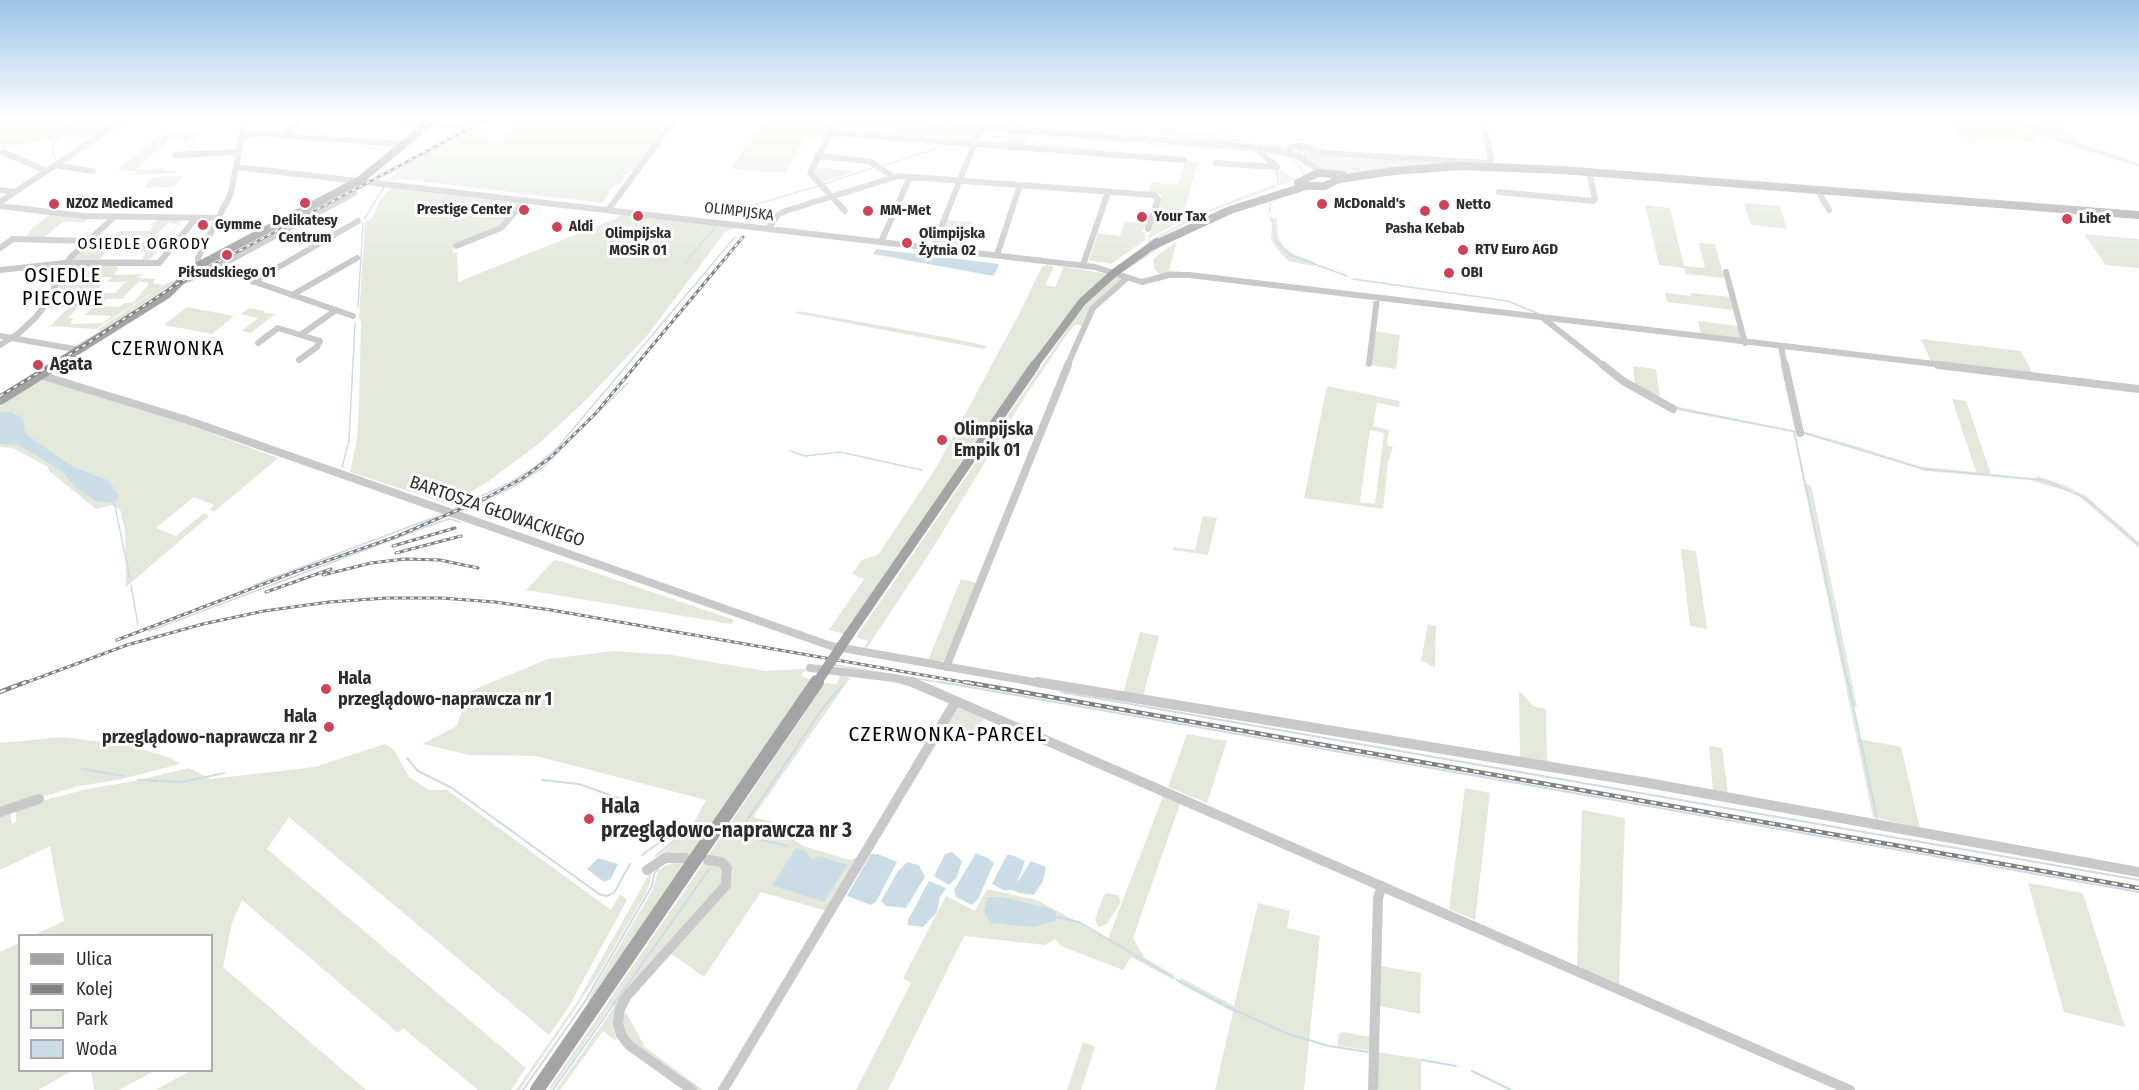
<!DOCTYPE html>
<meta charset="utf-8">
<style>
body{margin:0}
#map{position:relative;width:2139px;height:1090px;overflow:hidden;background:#fff;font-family:"Fira Sans Condensed",sans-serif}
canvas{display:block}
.legend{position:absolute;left:18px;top:934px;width:195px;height:138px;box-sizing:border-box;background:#fff;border:2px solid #ababab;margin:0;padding:8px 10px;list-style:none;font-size:18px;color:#2c2c2c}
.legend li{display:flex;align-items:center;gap:12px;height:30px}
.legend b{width:30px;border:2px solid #ababab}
</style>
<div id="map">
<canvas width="2139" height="1090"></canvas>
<ul class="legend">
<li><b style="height:8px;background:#a4a4a4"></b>Ulica</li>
<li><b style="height:8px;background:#818181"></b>Kolej</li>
<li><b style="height:16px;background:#e3e8db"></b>Park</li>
<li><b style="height:16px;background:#cadde6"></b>Woda</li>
</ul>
</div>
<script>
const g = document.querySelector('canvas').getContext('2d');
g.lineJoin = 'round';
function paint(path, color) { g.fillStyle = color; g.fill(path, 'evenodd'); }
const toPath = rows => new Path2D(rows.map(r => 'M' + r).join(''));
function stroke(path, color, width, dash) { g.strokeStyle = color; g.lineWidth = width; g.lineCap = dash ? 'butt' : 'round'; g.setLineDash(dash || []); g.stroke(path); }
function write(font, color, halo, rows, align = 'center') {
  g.font = font + ' "Fira Sans Condensed",sans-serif'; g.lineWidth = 6; g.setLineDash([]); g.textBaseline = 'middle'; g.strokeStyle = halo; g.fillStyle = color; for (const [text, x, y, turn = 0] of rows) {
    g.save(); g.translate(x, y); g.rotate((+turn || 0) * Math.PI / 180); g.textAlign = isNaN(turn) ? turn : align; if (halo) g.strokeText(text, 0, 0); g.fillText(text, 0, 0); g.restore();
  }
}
paint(toPath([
 [0,118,121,118,89,139,63,136,52,142,46,140,11,146,1,152],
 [492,118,672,118,669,119,664,126,666,128,635,169,622,176,625,178,619,185,615,185,602,203,393,178,400,172,398,170,410,163,380,177],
 [493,120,513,125,499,139,473,131],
 [764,118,825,118,833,119,824,139,806,138,785,173,731,169],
 [1917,118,1990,118,2027,132,2029,129,1996,118,2067,127,2079,143,2121,156,2125,160,2139,163,2139,167,2033,134,2038,143,1977,138,1979,143,1964,142,1951,122],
 [841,119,974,128,977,130,973,142,961,142,974,137,958,142,847,133,851,126,838,124],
 [983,129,1158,142,1158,143,1028,134,1028,142,1096,149,1096,151,1055,147,1041,144,1030,147,1002,145,1003,139,981,135,987,131,980,134],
 [1161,129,1243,139,1250,141,1240,144,1158,138],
 [199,132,194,139,199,139,187,153,194,139,181,143,184,139,171,139,135,170,164,168,161,171,176,171,174,173,122,175,143,172,117,170,161,134],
 [1298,148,1312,150,1536,165,1433,165,1339,174,1320,171,1299,155,1303,153,1298,154],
 [1185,161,1198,162,1182,220,1148,239,1162,195,1148,194,1151,182,1178,184],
 [813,167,851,171,854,172,821,183,812,173],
 [1279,169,1298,180,1279,185,1281,177,1279,173,1277,173,1275,188,1206,213,1150,243,1147,241,1215,207,1275,184,1276,177,1273,170],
 [183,176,174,187,144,188,153,177],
 [391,188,519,203,519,205,499,226,455,244,453,249,454,253,457,252,458,282,617,218,620,214,736,228,726,231,646,337,581,405,537,445,486,483,458,499,457,507,350,472,357,439,359,409,361,322,359,318,365,222,371,220,380,200],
 [1744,203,1780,206,1787,229,1751,225],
 [1645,205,1670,208,1684,266,1705,268,1699,243,1715,244,1724,278,1686,274,1684,268,1659,265],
 [51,214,78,219,88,218,84,222,63,222,43,238,26,238,32,228],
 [1269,217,1277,218,1278,238,1284,247,1293,254,1315,262,1313,266,1288,261,1280,252,1271,240,1272,224],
 [154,219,172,219,154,237,139,237,135,243,152,244,156,241,164,241,178,224,169,223,172,220,182,220,150,260,141,260,146,252,119,252,134,237,115,236,119,231,149,231,154,225,149,225,157,221],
 [947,220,974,222,966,245,939,242],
 [1125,221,1148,224,1142,231,1145,232,1145,240,1111,264,1089,260,1098,233,1120,236],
 [2084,234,2139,239,2139,268,2106,265],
 [1177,241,1169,270,1182,272,1160,275,1154,268,1153,259],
 [91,242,114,243,100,259,140,259,138,261,70,261],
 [70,264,94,264,92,267,80,267,68,279,73,280,71,285,103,284,94,293,57,293,52,303,51,302],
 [96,264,95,266,123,265,115,267,119,268,114,275,144,274,136,277,142,278,122,299,113,299,115,296,112,299,106,299,101,306,120,307,124,303,133,303,148,285,148,282,139,282,144,278,155,279,153,283,164,285,96,329,50,326,70,306,81,305,67,318,73,318,71,324,104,323,112,316,85,315,104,296,102,295,103,293,115,293,129,278,124,282,107,282,112,277,84,277],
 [1047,265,1054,267,1045,285,1055,287,1063,269,1061,268,1065,267,1107,274,1072,309,1049,338,844,634,829,630,864,579,852,574,862,560,878,555,936,468,1018,316,1042,267],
 [1115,276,1123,278,1095,303,1082,326,1076,324,1068,333,1026,395,934,546,867,648,864,647,868,641,856,637,1066,331,1065,330,1089,301],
 [180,279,177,283,80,347,73,347,100,331,97,330,169,282],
 [1665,293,1691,296,1691,293,1730,297,1733,310,1667,302],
 [187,307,234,316,212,334,164,325],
 [249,308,265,311,264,313,275,314,251,333,242,331,258,318,241,314],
 [799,311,956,339,987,346,984,349,795,313],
 [1698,321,1738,326,1741,337,1738,339,1701,335],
 [1375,331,1400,335,1396,369,1370,365],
 [1921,339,2021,351,2033,374,1932,364],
 [1633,366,1656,369,1660,397,1679,407,1797,432,1795,433,1806,484,1811,485,1857,707,1852,707,1859,739,1901,747,1920,828,1873,817,1793,432,1680,411,1635,386],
 [41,379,186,424,278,458,214,512,209,509,214,505,194,497,156,528,176,536,204,513,209,516,126,587,125,530,120,510,112,505,96,509,49,471,48,467,13,448,0,447,0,406],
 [1327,386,1400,401,1399,407,1377,403,1373,426,1389,430,1387,445,1393,447,1388,462,1383,509,1304,498],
 [1370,430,1384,433,1375,504,1360,502],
 [1952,399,1966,401,1991,474,2037,479,2037,476,2064,485,2086,496,2139,542,2139,548,2073,491,2073,493,2030,480,1925,471,1876,454,1803,434,1803,431,1849,444,1922,467,1976,472],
 [1203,516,1217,518,1208,555,1173,550,1174,547,1195,550],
 [1681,549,1696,551,1707,629,1690,626],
 [554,560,561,561,734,620,731,624,526,590],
 [961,579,977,583,946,661,928,660],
 [1428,624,1436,626,1435,668,1421,660],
 [1140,632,1159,636,1143,697,1123,694],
 [614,651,671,655,765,671,806,669,801,676,812,680,589,1003,587,1001,653,889,658,871,664,866,678,862,658,857,684,833,700,826,698,822,694,822,706,800,536,756,470,755,422,744,457,726,468,692,548,659],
 [840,675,850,678,753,817,803,829,795,841,803,846,850,860,859,857,827,911,761,892,704,977,669,952,729,886,733,872,730,864,708,856,825,683,837,684],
 [1519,692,1522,693,1533,706,1546,709,1547,762,1520,758],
 [959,708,984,719,972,739,943,728,955,710],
 [1187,734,1227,741,1207,803,1168,787],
 [62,737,128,745,171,758,180,764,118,780,79,786,0,809,0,743],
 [385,744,394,750,409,777,429,790,447,790,611,910,620,894,627,900,568,1008,549,1035,289,817,267,849,526,1068,511,1090,478,1090,403,1028,398,1033,242,900,232,923,223,967,366,1090,155,1090,190,1071,212,1070,212,936,34,935,64,921,50,846,0,870,0,815,10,812,12,824,16,822,16,808,87,789,130,782,189,768,211,779,315,767],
 [1709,746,1722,748,1728,794,1713,791],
 [1465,788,1490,793,1475,920,1449,909],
 [1163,796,1180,804,1133,938,1145,958,1174,975,1172,979,1131,957,1123,970,1061,946,1055,939,1045,945,964,936,888,1090,856,1090,911,983,903,978,946,896,975,911,987,889,1037,900,1108,939],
 [1582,810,1625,818,1619,984,1577,966],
 [704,862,713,863,723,869,725,881,628,991,614,1024,616,1041,603,1031,560,1090,556,1090,615,1006,612,1004,551,1090,549,1088],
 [652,869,650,883,646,893,598,975,520,1090,516,1090,576,1004],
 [2028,883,2083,893,2125,1027,2064,1012],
 [1107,893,1118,895,1121,902,1107,924,1098,927,1095,919,1104,895],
 [1258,903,1290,911,1287,928,1320,936,1304,1090,1215,1090,1233,1012,1179,983,1181,978,1234,1006],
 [19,943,20,1070,72,1071,38,1090,0,1090,0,952],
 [1380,966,1421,973,1420,1014,1379,1006],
 [621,1013,627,1014,645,1047,703,1090,697,1090,635,1044,623,1030],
 [1344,1032,1371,1037,1370,1050,1337,1046,1339,1033],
 [1083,1042,1095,1047,1081,1090,1067,1090],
 [1377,1052,1421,1059,1421,1090,1376,1090],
 [91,1071,91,1070,154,1071,119,1090,94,1090]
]), '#e3e8db');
paint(toPath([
 [876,249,999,264,994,276,873,254],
 [0,412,11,412,23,418,25,433,60,458,72,466,109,481,118,494,117,500,111,503,96,501,75,487,63,472,47,462,18,445,0,444],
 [796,848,805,851,812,860,819,856,847,865,824,902,772,885],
 [952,852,962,861,957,877,949,885,934,876,945,854],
 [976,853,988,858,994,863,978,899,972,905,956,897,954,890],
 [871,854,878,854,897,862,876,902,871,905,847,896],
 [1007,855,1012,855,1025,861,1017,883,1031,861,1046,867,1043,881,1034,895,1019,893,1013,890,1003,890,992,884],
 [598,858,618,864,611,879,604,882,587,869],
 [907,862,919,865,925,877,906,908,886,906,881,901,898,871],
 [929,881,946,888,940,897,937,912,923,927,908,925,908,920],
 [988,897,1003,897,1051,909,1056,912,1056,921,1033,927,990,923,984,911]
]), '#cadde6');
stroke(toPath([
 [1149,118,1158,127],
 [1994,118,2139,165],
 [1162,129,1245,138,1253,142],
 [982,134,989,131,1157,144],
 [964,140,973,137],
 [1161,144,1255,151],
 [1297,144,1316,147],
 [1268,145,1286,147],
 [1263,151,1289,157],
 [1255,152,1263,158],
 [56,159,53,154,55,141,81,119],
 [1294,160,1303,170,1304,175],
 [882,166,947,145],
 [1278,173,1278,185],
 [383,176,410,164],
 [392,178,398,173,397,170],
 [824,184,875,167],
 [359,189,366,185],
 [1270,202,1270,213],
 [723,217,744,208,818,186],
 [365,218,384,187],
 [1272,218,1276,241,1290,255,1347,276],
 [685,263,716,226],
 [1125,270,1159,247],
 [1353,279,1508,301,1539,314],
 [358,307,363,223],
 [1677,408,1793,431],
 [1794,431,1848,684],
 [1804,433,1923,469,2044,480,2085,498,2139,545],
 [790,451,805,456,840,452,922,470],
 [342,467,349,441,355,323],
 [114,501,130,578],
 [454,509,511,482,531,470,557,448,735,237],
 [467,509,513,487,542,468,628,383],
 [131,585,138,625],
 [254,585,438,516],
 [149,631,442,521,450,519,460,522],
 [834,665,950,684]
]), '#cadde6', 1.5);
stroke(toPath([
 [941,682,2139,892],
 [1848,682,1877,818],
 [1061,692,2139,880],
 [407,758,418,771,452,788,599,894,606,896,614,893,630,864],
 [82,769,124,776],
 [138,780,182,782,224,773],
 [542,780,579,784,635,804],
 [733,834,788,846],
 [737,835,823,708,841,687],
 [642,855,684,825,688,823,697,827],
 [656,856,690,827,695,827],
 [1057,917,1079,922,1174,978],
 [1177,980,1228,1007,1288,1034,1329,1046,1368,1052],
 [1422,1060,1456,1066],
 [1472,1071,1511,1090],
 [523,1090,584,1003,652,886,654,874,658,869],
 [553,1090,710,868]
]), '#cadde6', 2);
stroke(toPath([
 [394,118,468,128],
 [838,118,810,173,845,211],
 [858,118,1267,148,1296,155,1323,173],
 [830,133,1184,160],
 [283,136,302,118],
 [240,137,260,134,404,144],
 [3,152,46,171],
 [1286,152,1291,147,1303,146,1325,153,1488,163,1491,160,1483,118],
 [175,155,238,152],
 [817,156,869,161,892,176],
 [1216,163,1277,167,1261,153,1259,148],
 [55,165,93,171],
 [237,167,1095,267,1142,282,1169,275,1189,275,1951,366],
 [1817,189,1829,210],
 [0,190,15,192],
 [1499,192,1593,201,1595,199,1589,172],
 [0,202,126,118],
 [0,206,83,216,220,218],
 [608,210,676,118],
 [768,229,778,215,785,211,898,176,1154,195,1158,199,1148,229],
 [881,242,910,177],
 [456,246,501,228,526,200],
 [0,248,13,239,88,241],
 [933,248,981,127],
 [997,255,1020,185],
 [1083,265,1108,192],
 [199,266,198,258,231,193,245,118],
 [215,268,353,316],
 [0,270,65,263,159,263,196,218],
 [1726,272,1745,343],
 [184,281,219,266,354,193],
 [253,282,358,221],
 [292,295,357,258],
 [45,305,86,302,96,294],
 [1544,319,1604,366],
 [302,334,336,310],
 [0,336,80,350],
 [258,343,278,328,320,341,317,347,299,360],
 [0,345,19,333,36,317,45,305,70,258,114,217],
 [1781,347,1785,366],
 [1369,364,1377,298],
 [1067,366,1093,308,1127,278]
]), '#c9c9c9', 6);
stroke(toPath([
 [1603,365,1623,381,1673,409],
 [1785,365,1800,433],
 [1938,365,2139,389],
 [40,375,187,420,831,646,1045,684],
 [946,667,1068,365],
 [810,668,894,678,918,684]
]), '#c9c9c9', 8);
stroke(toPath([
 [912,682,1850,1090],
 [1037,682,1648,783,2139,872],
 [0,812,39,799],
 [647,870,665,858,685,858],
 [692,1090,630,1046,621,1035,618,1023,620,1009,626,997,726,885,727,868,721,862,708,860],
 [723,1090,956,701],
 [1373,1090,1378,898,1382,886]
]), '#c9c9c9', 10);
stroke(toPath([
 [1298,183,1317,173,1342,175],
 [1152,246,1230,210,1306,186,1325,186,1339,179,1394,171,1459,166,1562,170,2139,215],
 [53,366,168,294,194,268,360,180,420,131,431,118],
 [1034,366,1082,302,1114,273,1157,242]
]), '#a4a4a4', 8);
stroke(toPath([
 [0,400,56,365],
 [848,636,1035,365],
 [816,684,818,681]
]), '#a4a4a4', 10);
stroke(toPath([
 [537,1090,817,682]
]), '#a4a4a4', 14);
const railFar1 = toPath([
 [0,396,85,345,177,284,489,118],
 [393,546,455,528],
 [396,553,461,536],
 [323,575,371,563,405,559,440,560,478,568],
 [266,592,331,569],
 [117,640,295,572,395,537,486,498,523,478,551,457,596,413,743,237],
 [22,684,127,645,203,624,264,611,329,602,387,598,441,598,495,602,551,610,974,684]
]);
const rail = toPath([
 [965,682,2139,888],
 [0,692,26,682]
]);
stroke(railFar1, '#818181', 3);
stroke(rail, '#818181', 4.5);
stroke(railFar1, '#fff', 1.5, [4]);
stroke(rail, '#fff', 2, [6]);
stroke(toPath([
 [818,681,848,636]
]), '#a4a4a4', 10);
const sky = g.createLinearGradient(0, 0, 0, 270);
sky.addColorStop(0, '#9cc4e7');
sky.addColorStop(0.44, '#fff');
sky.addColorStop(1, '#ffffff00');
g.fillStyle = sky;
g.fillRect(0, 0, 2139, 270);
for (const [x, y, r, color] of [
 [305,203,6,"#ce4357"],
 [54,204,6,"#ce4357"],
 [1322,204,6,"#ce4357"],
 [1444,205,6,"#ce4357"],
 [524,210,6,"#ce4357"],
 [868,211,6,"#ce4357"],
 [1425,211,6,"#ce4357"],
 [638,216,6,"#ce4357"],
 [1142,217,6,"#ce4357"],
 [2067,219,6,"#ce4357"],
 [203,225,6,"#ce4357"],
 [557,227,6,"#ce4357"],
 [907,243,6,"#ce4357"],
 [1463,250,6,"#ce4357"],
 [227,255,6,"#ce4357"],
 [1449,273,6,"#ce4357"],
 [38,365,6,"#ce4357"],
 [942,440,6,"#ce4357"],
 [326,689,6,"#ce4357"],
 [329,727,6,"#ce4357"],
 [589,819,6,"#ce4357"]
]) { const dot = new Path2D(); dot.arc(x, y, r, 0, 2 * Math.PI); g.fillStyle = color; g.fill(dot); stroke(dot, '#fff', 2); }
write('bold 15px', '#2c2c2c', '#fff', [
 ["NZOZ Medicamed",66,204],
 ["McDonald's",1334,204],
 ["Netto",1456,205],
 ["Prestige Center",512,210,"right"],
 ["MM-Met",880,211],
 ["Your Tax",1154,217],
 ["Libet",2079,219],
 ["Delikatesy",305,221,"center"],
 ["Centrum",305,238,"center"],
 ["Gymme",215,225],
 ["Aldi",569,227],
 ["Pasha Kebab",1425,229,"center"],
 ["Olimpijska",638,234,"center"],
 ["MOSiR 01",638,251,"center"],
 ["Olimpijska",919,234],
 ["Żytnia 02",919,251],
 ["RTV Euro AGD",1475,250],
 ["Piłsudskiego 01",227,273,"center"],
 ["OBI",1461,273]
], 'left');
write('15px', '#2c2c2c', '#fff', [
 ["OLIMPIJSKA",739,212,7]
]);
g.letterSpacing = '1.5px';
write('16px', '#000', '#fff', [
 ["OSIEDLE OGRODY",144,245]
]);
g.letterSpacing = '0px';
write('bold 18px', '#2c2c2c', '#fff', [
 ["Agata",50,365],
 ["Olimpijska",954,430],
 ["Empik 01",954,451],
 ["Hala",338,679],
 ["przeglądowo-naprawcza nr 1",338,700],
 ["Hala",317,717,"right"],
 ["przeglądowo-naprawcza nr 2",317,738,"right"]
], 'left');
write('18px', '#2c2c2c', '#fff', [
 ["BARTOSZA GŁOWACKIEGO",497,512,19]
]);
g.letterSpacing = '1.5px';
write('20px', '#000', '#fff', [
 ["OSIEDLE",63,276],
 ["PIECOWE",63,299],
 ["CZERWONKA",168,349]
]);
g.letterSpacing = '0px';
g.letterSpacing = '1.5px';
write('21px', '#000', '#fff', [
 ["CZERWONKA-PARCEL",948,735]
]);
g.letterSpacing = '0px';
write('bold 21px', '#2c2c2c', '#fff', [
 ["Hala",601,807],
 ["przeglądowo-naprawcza nr 3",601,831]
], 'left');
</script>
